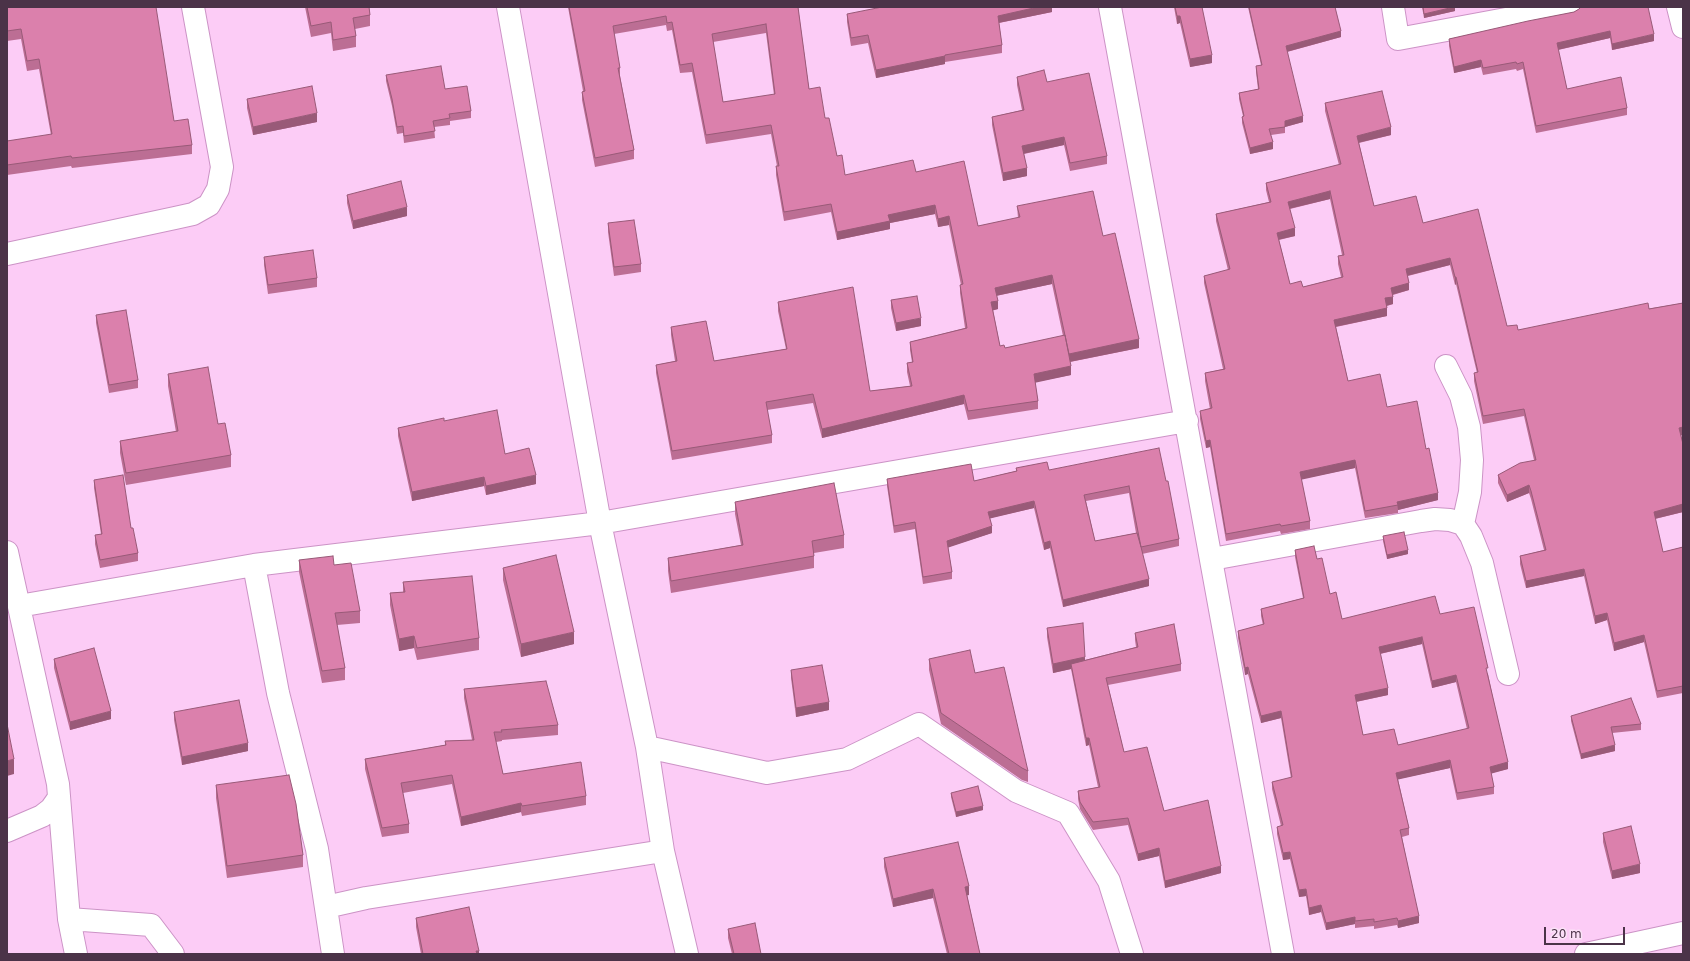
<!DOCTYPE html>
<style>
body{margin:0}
#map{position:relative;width:1690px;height:961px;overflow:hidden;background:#fcccf6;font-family:"DejaVu Sans",sans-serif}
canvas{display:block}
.frame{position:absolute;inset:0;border:8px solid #4b3348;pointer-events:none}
.scale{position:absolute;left:1544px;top:927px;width:81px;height:18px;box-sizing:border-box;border:2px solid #4b3348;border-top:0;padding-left:5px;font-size:12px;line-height:14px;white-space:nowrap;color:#4b3348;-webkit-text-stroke:3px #fbe2f7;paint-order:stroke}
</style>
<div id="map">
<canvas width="1690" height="961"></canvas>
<div class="frame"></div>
<div class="scale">20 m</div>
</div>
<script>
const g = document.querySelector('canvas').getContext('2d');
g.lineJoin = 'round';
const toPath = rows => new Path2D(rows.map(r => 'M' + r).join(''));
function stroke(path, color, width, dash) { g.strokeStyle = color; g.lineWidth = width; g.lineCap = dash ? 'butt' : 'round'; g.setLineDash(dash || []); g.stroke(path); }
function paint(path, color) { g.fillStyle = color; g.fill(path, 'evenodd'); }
const minor = toPath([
 [508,7,600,523,647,747,663,851,687,954],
 [1110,7,1283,954],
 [1393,7,1398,39,1571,7],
 [1678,7,1683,27],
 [7,254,175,218,193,214,209,205,218,189,222,167,193,7],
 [1446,366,1461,396,1469,427,1472,460,1470,492,1463,524],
 [7,552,58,784,69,919,76,954],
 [1212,559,1421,521,1435,519,1450,520,1463,524,1471,536,1482,563,1508,674],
 [254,565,278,693,317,849,333,954],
 [19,606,254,565,600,523,1187,421],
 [647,747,767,773,847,759,919,724,1016,791,1068,813,1109,881,1132,954],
 [7,831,42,816,51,809,58,799],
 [326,907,366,898,663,851],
 [69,919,151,925,173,954],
 [1586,954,1683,933]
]);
stroke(minor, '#cc93c6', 24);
stroke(minor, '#fff', 22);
paint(toPath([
 [7,7,174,121,192,145,192,154,72,168,71,166,7,175,7,141,51,135,39,69,27,71,21,39,7,41],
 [305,7,369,7,370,15,370,26,355,29,356,36,356,47,333,51,331,33,311,37],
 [568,7,798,7,809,89,825,118,837,156,845,175,916,172,978,226,1018,218,1017,206,1103,236,1139,348,1070,362,1071,375,1035,382,1038,401,1038,409,968,420,964,404,822,438,813,403,767,410,772,435,772,443,672,460,656,373,656,365,675,361,671,335,671,327,714,361,786,349,778,311,778,302,870,391,910,386,907,372,907,363,912,362,910,350,910,342,965,328,960,293,960,285,961,285,949,225,938,227,935,214,890,223,890,229,837,240,831,212,784,221,776,175,776,166,777,166,771,134,706,144,692,72,680,73,672,30,667,31,666,25,614,34,620,68,620,76,634,150,634,159,595,167,582,100,582,92,583,91],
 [766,33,774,95,723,102,713,42],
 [1052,284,1063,336,1005,348,1000,346,993,310,998,309,996,296],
 [1052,7,1052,12,999,23,1002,45,1002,53,945,62,945,64,876,78,868,43,851,46,847,22,847,14],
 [1174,7,1202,7,1212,63,1190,67,1180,23,1177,24],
 [1248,7,1335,7,1341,37,1287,52,1303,122,1285,127,1285,133,1271,135,1273,149,1250,154,1242,123,1242,117,1243,116,1239,99,1239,93,1258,89,1256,72,1256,66,1261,65],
 [1422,7,1455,7,1455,11,1424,18],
 [1579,9,1654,41,1612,50,1610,38,1558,50,1567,89,1627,108,1627,115,1536,133,1523,69,1517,71,1516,69,1483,75,1481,67,1454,73,1449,46,1449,39,1574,12],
 [386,75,445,89,471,111,471,118,450,121,450,125,434,127,435,138,404,143,403,133,397,134,392,106,386,81],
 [1017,77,1047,82,1107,156,1107,164,1070,171,1064,145,1024,154,1027,176,1003,181,992,125,992,117,1022,110,1017,85],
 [247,99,317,122,253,135,247,108],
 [1325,103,1391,135,1359,143,1374,206,1423,223,1507,326,1518,330,1683,303,1683,435,1681,435,1683,444,1683,512,1655,519,1663,552,1683,547,1683,693,1657,698,1644,642,1614,651,1607,620,1595,624,1584,576,1526,588,1520,564,1520,556,1544,550,1531,499,1529,493,1507,502,1498,483,1498,475,1534,460,1524,416,1483,424,1474,381,1474,373,1477,373,1456,284,1455,285,1450,265,1408,276,1409,290,1393,295,1393,304,1387,306,1387,316,1336,327,1348,381,1387,407,1426,449,1438,500,1398,510,1398,513,1365,518,1355,468,1301,479,1310,521,1310,529,1281,534,1280,531,1226,541,1210,447,1206,448,1200,419,1200,411,1210,409,1205,381,1205,373,1223,369,1204,283,1204,276,1228,270,1216,221,1216,214,1269,202,1266,190,1266,183,1339,165,1325,111],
 [1330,199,1342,255,1338,256,1338,264,1341,277,1303,287,1290,284,1279,240,1295,236,1290,209],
 [347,195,407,216,353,229,347,203],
 [608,223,641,264,641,272,614,276,608,232],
 [264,257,317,278,317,287,268,294,264,265],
 [891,300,921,326,896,331,891,308],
 [96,315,138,380,138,388,109,393,96,323],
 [168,374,218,424,231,455,231,467,126,485,120,453,120,441,176,432,168,386],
 [444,421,505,454,536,484,486,495,484,486,412,501,398,436,398,428],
 [1016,468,1049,470,1166,481,1179,539,1179,546,1142,554,1149,586,1063,607,1050,548,1044,550,1034,508,990,518,992,533,948,547,952,572,952,579,923,584,915,529,894,533,887,486,887,479,974,481,1016,471],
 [1129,493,1136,533,1095,541,1086,501],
 [94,480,131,528,138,553,138,561,100,568,95,544,95,535,101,534,94,488],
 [735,502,844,535,844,548,814,553,814,568,671,593,668,571,668,558,741,545,735,514],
 [1383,536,1408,554,1387,559,1383,541],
 [1295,550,1317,559,1330,594,1342,619,1440,614,1488,674,1508,769,1491,773,1494,787,1494,794,1457,800,1450,768,1398,779,1409,828,1409,835,1402,837,1419,923,1398,928,1397,925,1374,929,1374,926,1355,928,1355,924,1326,930,1321,912,1309,915,1306,896,1299,897,1290,859,1283,860,1277,834,1277,827,1281,826,1272,789,1272,782,1291,778,1281,718,1261,723,1248,674,1245,675,1238,638,1238,631,1263,625,1261,616,1261,609,1303,598,1295,557],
 [1422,644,1432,688,1456,682,1467,729,1398,745,1363,735,1356,702,1388,695,1380,654],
 [299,560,360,611,360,623,337,625,345,668,345,680,322,683,299,572],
 [503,568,574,644,521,657,503,580],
 [403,582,479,638,479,650,417,660,414,648,399,651,390,605,390,593,403,592],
 [1047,628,1085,660,1136,647,1135,640,1135,633,1181,664,1181,671,1108,685,1124,752,1164,811,1221,873,1165,888,1159,856,1138,861,1128,825,1093,830,1080,809,1078,799,1078,791,1098,787,1089,745,1086,746,1071,669,1053,673,1047,637],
 [54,659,111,719,70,730,54,668],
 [929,659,975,673,1028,771,1028,782,1022,780,941,724,929,670],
 [791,670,829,710,796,717,791,678],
 [464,689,558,725,558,735,502,740,502,741,496,742,503,774,586,796,586,805,522,816,521,812,461,826,452,784,403,793,409,824,409,833,382,837,365,769,365,759,445,745,445,741,472,740,464,698],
 [174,712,248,751,182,765,174,720],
 [1571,716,1641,724,1641,730,1612,733,1615,751,1581,759,1571,721],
 [216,785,303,855,303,867,227,878,216,798],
 [951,793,983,810,956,817,951,797],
 [1603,833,1640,873,1612,879,1603,842],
 [884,858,969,895,967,895,980,954,947,954,933,898,893,907,884,867],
 [416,918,479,954,421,954,416,927],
 [728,929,761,954,732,954,728,938]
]), '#bc6e94');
paint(toPath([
 [1038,7,1052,7,1052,12,998,23,998,16],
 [1455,7,1455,11,1424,18,1424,14],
 [1177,16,1180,16,1180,23,1177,24],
 [1341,31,1341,37,1286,52,1286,46],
 [1610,31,1610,38,1557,50,1557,43],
 [1654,34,1654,41,1612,50,1612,44],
 [1212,55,1212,63,1190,67,1190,59],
 [945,56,945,64,876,78,876,70],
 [1481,60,1481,67,1454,73,1454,67],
 [317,113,317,122,253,135,253,127],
 [1303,116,1303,122,1285,127,1285,121],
 [1391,127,1391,135,1357,143,1357,136],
 [1064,137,1064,145,1022,154,1022,146],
 [1273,142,1273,149,1250,154,1250,148],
 [1027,168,1027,176,1003,181,1003,173],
 [1330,191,1330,199,1288,209,1288,202],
 [935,205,935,214,890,223,890,229,837,240,837,232,888,215],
 [407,207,407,216,353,229,353,221],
 [949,216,949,225,938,227,938,219],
 [1295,228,1295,236,1277,240,1277,233],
 [1450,258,1450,265,1406,276,1406,269],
 [1052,275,1052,284,995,296,995,288],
 [1455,277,1456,277,1456,284,1455,285],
 [1409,283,1409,290,1391,295,1391,288],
 [1393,297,1393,304,1385,306,1385,298],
 [998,301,998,309,991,311,991,302],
 [1387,308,1387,316,1334,327,1334,320],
 [921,318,921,326,896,331,896,323],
 [1139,339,1139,348,1069,362,1069,354],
 [1071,366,1071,375,1034,383,1034,374],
 [964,395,964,404,822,438,822,429],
 [1683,427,1683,435,1679,436,1679,428],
 [1210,440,1210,447,1206,448,1206,441],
 [1355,460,1355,468,1300,480,1300,472],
 [536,475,536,484,486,495,486,486],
 [484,477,484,486,412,501,412,492],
 [1529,485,1529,493,1507,502,1507,495],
 [1438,493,1438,500,1398,510,1397,502],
 [1034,501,1034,508,988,519,988,512],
 [1683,504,1683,512,1654,519,1654,512],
 [992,526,992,533,947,548,947,541],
 [1050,541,1050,548,1044,550,1044,543],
 [1408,550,1408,554,1387,559,1387,555],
 [1584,569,1584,576,1526,588,1526,581],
 [1149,579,1149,586,1063,607,1063,600],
 [1607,613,1607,620,1595,624,1595,616],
 [574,632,574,644,521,657,521,644],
 [1644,635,1644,642,1614,651,1614,643],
 [414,636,414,648,399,651,399,639],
 [1422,637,1422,644,1379,654,1379,647],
 [1085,657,1085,666,1071,664,1071,669,1053,673,1053,664],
 [1248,667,1248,674,1245,675,1245,668],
 [1456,675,1456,682,1432,688,1432,681],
 [1388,688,1388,695,1355,702,1355,695],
 [829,702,829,710,796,717,796,708],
 [111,711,111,719,70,730,70,722],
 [1281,711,1281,718,1261,723,1261,716],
 [1086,738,1089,738,1089,745,1086,746],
 [248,743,248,751,182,765,182,757],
 [1615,745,1615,751,1581,759,1581,754],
 [14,759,14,774,7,776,7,761],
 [1450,760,1450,768,1396,780,1396,773],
 [1508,762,1508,769,1490,774,1490,767],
 [521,803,521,812,461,826,461,817],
 [983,806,983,810,956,817,956,812],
 [1159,848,1159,856,1138,861,1138,854],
 [1290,852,1290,859,1283,860,1283,853],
 [1640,864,1640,873,1612,879,1612,871],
 [1221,866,1221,873,1165,888,1165,881],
 [969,886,969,895,965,896,965,887],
 [933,889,933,898,893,907,893,899],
 [1306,889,1306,896,1299,897,1299,890],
 [1321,905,1321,912,1309,915,1309,908],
 [1419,916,1419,923,1398,928,1398,921],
 [1355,917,1355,924,1326,930,1326,923],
 [476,951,479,951,479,954,476,954]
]), '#995a78');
const building = toPath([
 [7,7,156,7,174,121,188,119,192,145,72,158,71,156,7,165,7,141,52,134,39,59,27,61,21,29,7,31,7,7],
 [307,7,369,7,370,15,353,18,356,36,333,40,331,22,311,26,307,7],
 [569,7,798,7,809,89,820,87,825,118,829,118,837,156,842,155,845,175,913,160,916,172,964,161,978,226,1020,217,1017,206,1093,191,1103,236,1115,233,1139,339,1069,354,1052,275,995,288,998,301,991,302,1000,346,1004,345,1005,348,1065,335,1071,366,1034,374,1038,401,968,411,964,395,822,429,813,394,766,402,772,435,672,451,656,365,677,361,671,327,706,321,714,361,787,349,778,302,853,287,870,391,912,386,907,363,913,362,910,342,967,328,960,285,963,284,949,216,938,219,935,205,888,215,890,221,837,232,831,204,784,212,776,166,779,166,771,125,706,135,692,63,680,65,672,22,667,23,666,16,613,26,620,68,618,68,634,150,595,158,582,92,585,91,569,7],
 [766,24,775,94,723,102,712,34,766,24],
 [882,7,1038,7,998,16,1002,45,945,55,945,56,876,70,868,35,851,38,847,14,882,7],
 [1175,7,1202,7,1212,55,1190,59,1180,16,1177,16,1175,7],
 [1249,7,1335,7,1341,31,1286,46,1303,116,1285,121,1285,127,1269,129,1273,142,1250,148,1242,117,1244,116,1239,93,1259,89,1256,66,1262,65,1249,7],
 [1423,7,1454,7,1424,14,1423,7],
 [1581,7,1648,7,1654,34,1612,44,1610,31,1557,43,1567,89,1621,77,1627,108,1536,126,1523,62,1517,64,1516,62,1483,68,1481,60,1454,67,1449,39,1528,21,1574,12,1579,9,1581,7],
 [441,66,445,89,467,86,471,111,449,114,450,118,433,121,435,131,404,136,403,126,397,127,392,99,386,75,441,66],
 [1044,70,1047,82,1089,73,1107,156,1070,163,1064,137,1022,146,1027,168,1003,173,992,117,1024,110,1017,77,1044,70],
 [312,86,317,113,253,127,247,99,312,86],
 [1382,91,1391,127,1357,136,1374,206,1416,196,1423,223,1478,209,1507,326,1517,325,1518,330,1648,303,1649,309,1683,303,1683,427,1679,428,1683,444,1683,504,1654,512,1663,552,1683,547,1683,686,1657,691,1644,635,1614,643,1607,613,1595,616,1584,569,1526,581,1520,556,1546,550,1531,491,1529,485,1507,495,1498,475,1520,463,1536,460,1524,409,1483,416,1474,373,1478,372,1456,277,1455,277,1450,258,1406,269,1409,283,1391,288,1393,297,1385,298,1387,308,1334,320,1348,381,1380,374,1387,407,1417,401,1426,449,1429,448,1438,493,1397,502,1398,505,1365,511,1355,460,1300,472,1310,521,1281,526,1280,524,1226,534,1210,440,1206,441,1200,411,1212,408,1205,373,1225,369,1204,276,1230,269,1216,214,1271,202,1266,183,1341,164,1325,103,1382,91],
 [1330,191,1344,255,1338,256,1343,277,1303,287,1301,281,1290,284,1277,233,1295,228,1288,202,1330,191],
 [401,181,407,207,353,221,347,195,401,181],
 [634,220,641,264,614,267,608,223,634,220],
 [313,250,317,278,268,285,264,257,313,250],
 [917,296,921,318,896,323,891,300,917,296],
 [126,310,138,380,109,385,96,315,126,310],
 [208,367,218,424,225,423,231,455,126,473,120,441,178,431,168,374,208,367],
 [497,410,505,454,529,448,536,475,486,486,484,477,412,492,398,428,444,418,444,421,497,410],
 [1159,448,1166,481,1168,481,1179,539,1141,547,1149,579,1063,600,1050,541,1044,543,1034,501,988,512,992,526,947,541,952,572,923,577,915,522,894,526,887,479,971,464,974,481,1017,471,1016,468,1047,462,1049,470,1159,448],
 [1129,486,1141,547,1137,533,1095,541,1084,495,1129,486],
 [123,475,131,528,133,528,138,553,100,560,95,535,102,534,94,480,123,475],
 [834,483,844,535,812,541,814,556,671,581,668,558,743,545,735,502,834,483],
 [1404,532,1408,550,1387,555,1383,536,1404,532],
 [1314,546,1317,559,1322,558,1330,594,1336,592,1342,619,1435,596,1440,614,1474,607,1488,668,1486,668,1508,762,1490,767,1494,787,1457,793,1450,760,1396,773,1409,828,1400,830,1419,916,1398,921,1397,918,1374,922,1374,919,1355,921,1355,917,1326,923,1321,905,1309,908,1306,889,1299,890,1290,852,1283,853,1277,827,1283,825,1272,782,1292,777,1281,711,1261,716,1248,667,1245,668,1238,631,1264,624,1261,609,1304,598,1295,550,1314,546],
 [1422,637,1432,681,1456,675,1469,728,1398,745,1394,729,1363,735,1355,695,1388,688,1379,647,1422,637],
 [556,555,574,632,521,644,503,568,556,555],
 [333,556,334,565,351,563,360,611,335,613,345,668,322,671,299,560,333,556],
 [472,576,479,638,417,648,414,636,399,639,390,593,405,592,403,582,472,576],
 [1083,623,1085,657,1053,664,1047,628,1083,623],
 [1174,624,1181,664,1106,678,1124,752,1147,747,1164,811,1208,800,1221,866,1165,881,1159,848,1138,854,1128,818,1093,822,1080,802,1078,791,1100,787,1089,738,1086,738,1071,664,1138,647,1135,633,1174,624],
 [94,648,111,711,70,722,54,659,94,648],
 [970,650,975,673,1004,667,1028,771,1022,768,941,713,929,659,970,650],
 [822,665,829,702,796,708,791,670,822,665],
 [546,681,558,725,501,730,502,732,494,732,503,774,581,762,586,796,522,806,521,803,461,817,452,775,401,783,409,824,382,828,365,759,446,745,445,741,474,740,464,689,546,681],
 [1631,698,1641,724,1611,727,1615,745,1581,754,1571,716,1631,698],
 [239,700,248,743,182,757,174,712,239,700],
 [7,724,14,759,7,761,7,724],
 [289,775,296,804,303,855,227,866,216,785,289,775],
 [978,786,983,806,956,812,951,793,978,786],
 [1631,826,1640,864,1612,871,1603,833,1631,826],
 [958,842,969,886,965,887,980,954,949,954,933,889,893,899,884,858,958,842],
 [469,907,479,951,476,951,477,954,423,954,416,918,469,907],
 [755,923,761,954,734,954,728,929,755,923]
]);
paint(building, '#db80ac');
stroke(building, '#995a78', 1);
</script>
